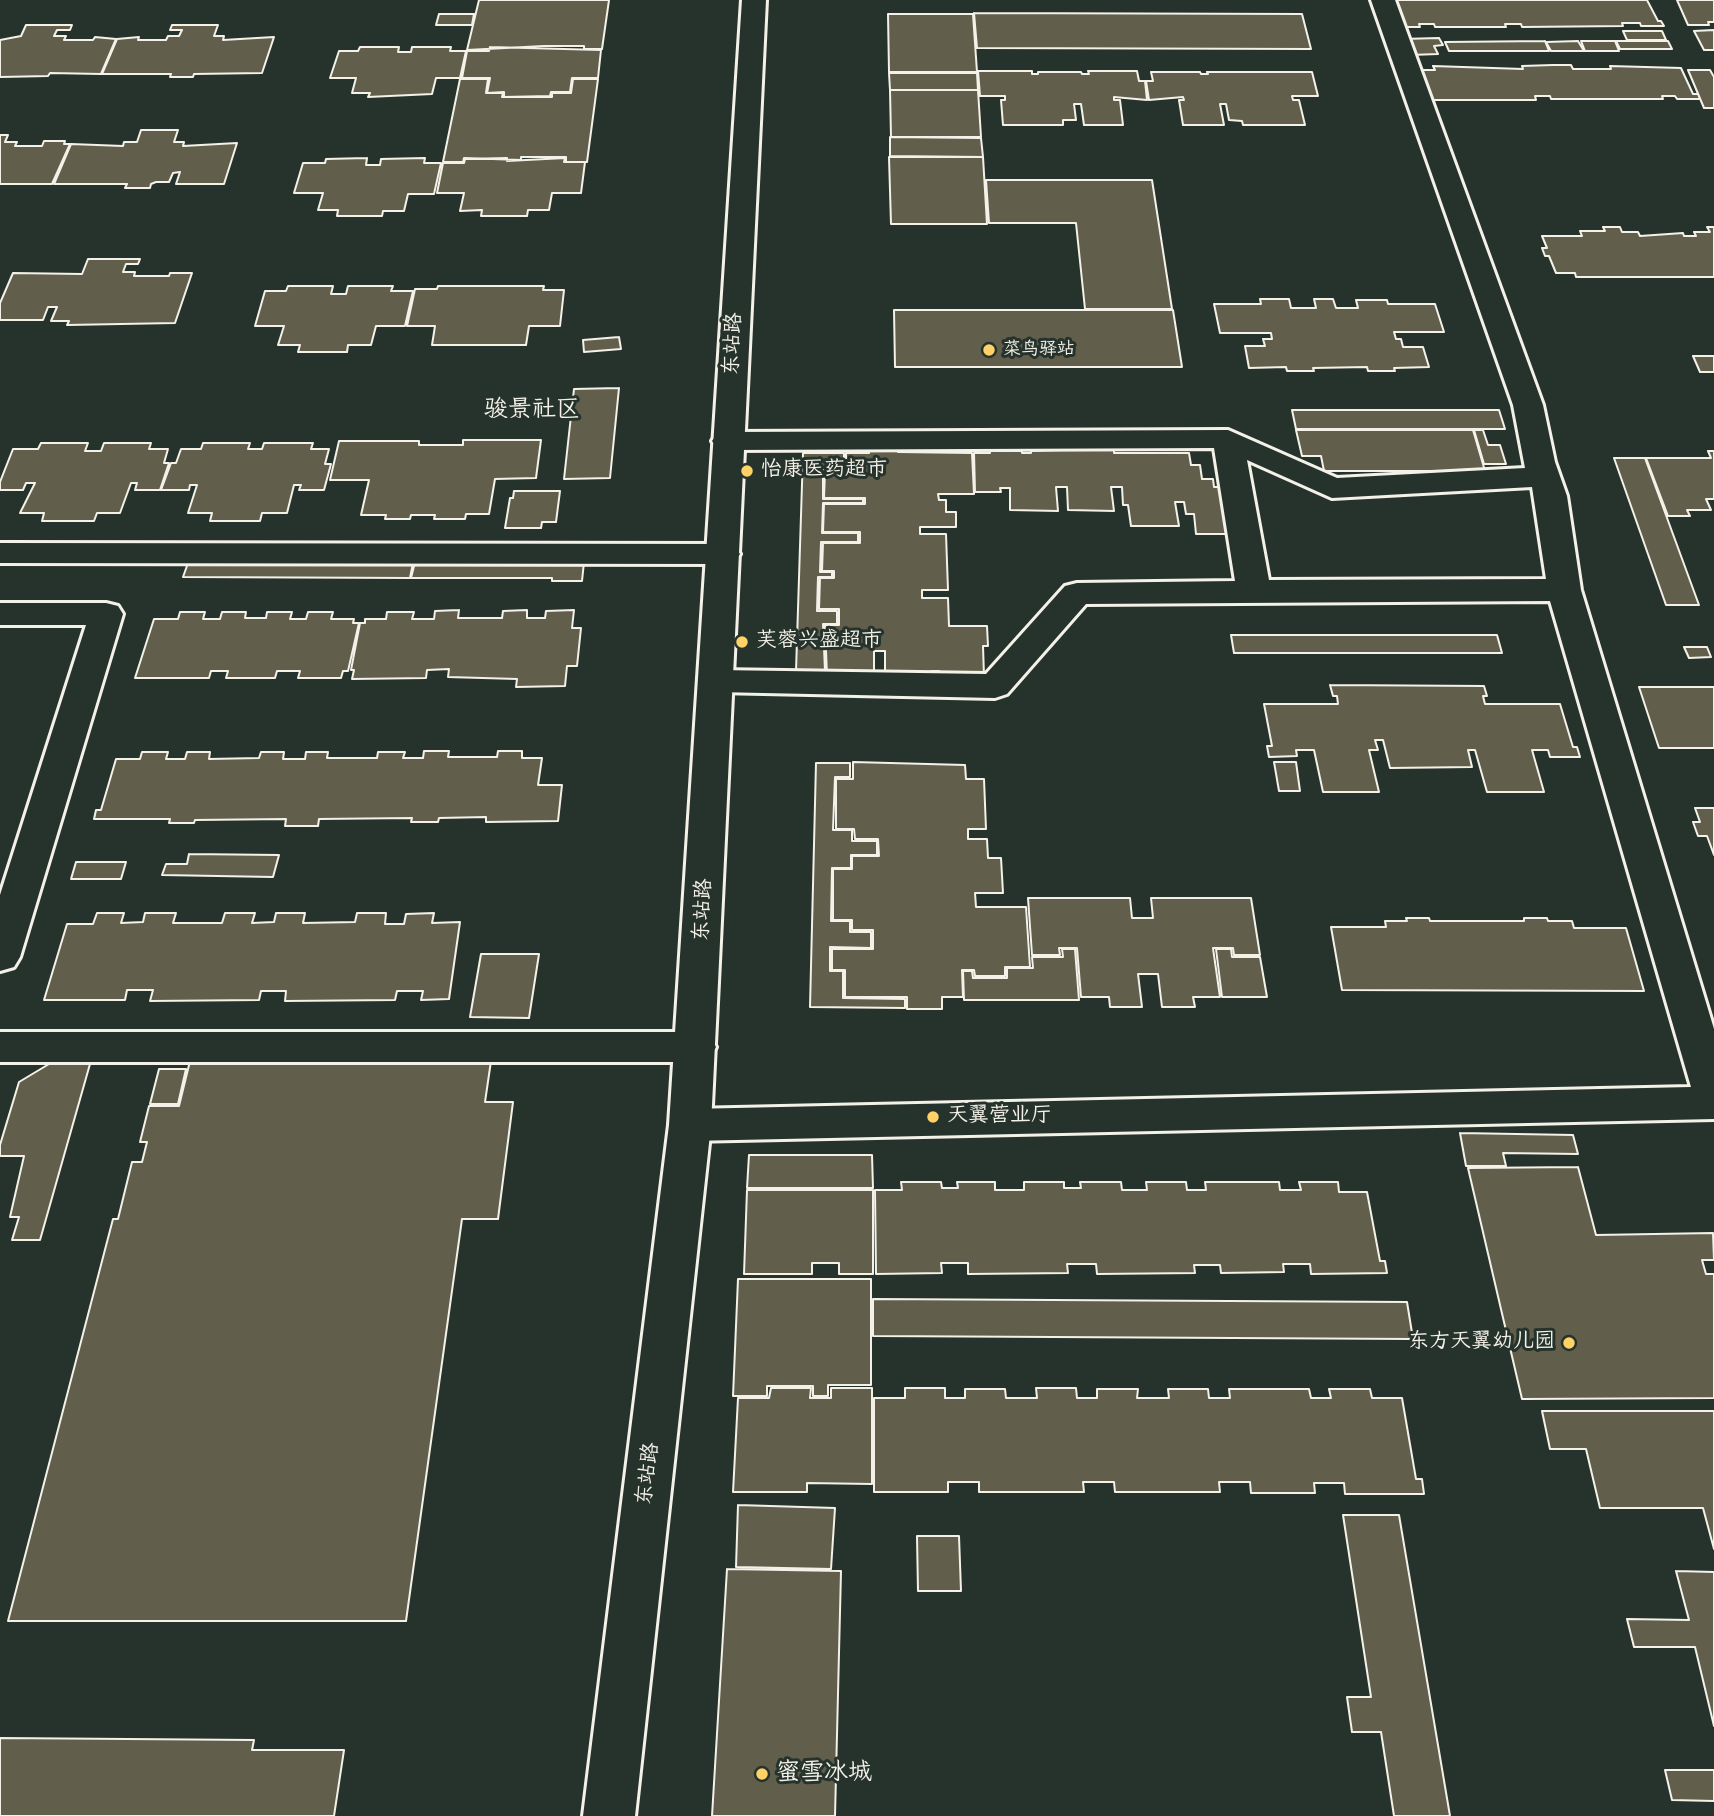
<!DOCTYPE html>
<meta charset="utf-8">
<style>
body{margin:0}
canvas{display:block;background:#26332d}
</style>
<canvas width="1714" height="1816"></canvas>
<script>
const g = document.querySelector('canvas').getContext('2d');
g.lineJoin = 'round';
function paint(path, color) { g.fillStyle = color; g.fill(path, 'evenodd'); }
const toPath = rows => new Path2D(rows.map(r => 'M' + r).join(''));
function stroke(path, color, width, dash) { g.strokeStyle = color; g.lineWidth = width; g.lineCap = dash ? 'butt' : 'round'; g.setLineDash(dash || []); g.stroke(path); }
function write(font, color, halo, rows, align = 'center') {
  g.font = font + ' Mynerve,"LXGW WenKai TC",sans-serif'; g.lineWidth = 6; g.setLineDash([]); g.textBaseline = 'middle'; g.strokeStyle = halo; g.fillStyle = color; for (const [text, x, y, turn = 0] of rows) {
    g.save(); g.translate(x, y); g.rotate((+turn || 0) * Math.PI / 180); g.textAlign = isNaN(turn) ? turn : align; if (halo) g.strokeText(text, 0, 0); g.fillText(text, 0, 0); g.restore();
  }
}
const building = toPath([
 [479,0,609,0,602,49,584,49,584,46,544,46,467,50,479,0],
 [1391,0,1647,0,1658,21,1661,21,1664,26,1641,26,1640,23,1622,23,1623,26,1522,27,1521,24,1505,24,1506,27,1435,27,1434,24,1419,24,1420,27,1398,27,1391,0],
 [1677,0,1714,0,1714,22,1708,22,1709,25,1688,25,1677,0],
 [974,13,1302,14,1311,49,977,48,974,13],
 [439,14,474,14,472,25,436,25,439,14],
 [888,14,973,14,977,72,889,72,888,14],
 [26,25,72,25,70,30,57,30,54,36,66,36,64,40,93,40,95,37,116,39,101,74,50,73,48,76,0,77,0,40,21,36,26,25],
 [172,25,218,25,214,36,224,36,223,40,274,37,262,73,194,74,193,77,170,77,171,74,102,74,117,39,139,37,138,40,166,40,168,36,179,36,182,30,170,30,172,25],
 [1714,30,1714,50,1704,50,1694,31,1714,30],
 [1623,31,1662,31,1666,40,1627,40,1623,31],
 [1439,38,1443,45,1434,46,1438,54,1410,55,1402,39,1439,38],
 [1545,41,1549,51,1449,51,1445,42,1545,41],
 [1578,41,1584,51,1551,51,1546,42,1578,41],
 [1581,41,1615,41,1619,51,1585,51,1581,41],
 [1616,41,1668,41,1672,49,1620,49,1616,41],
 [360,47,399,47,398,52,411,52,412,47,451,47,450,51,466,51,460,78,436,78,432,94,368,97,370,93,352,93,356,78,330,78,339,51,358,51,360,47],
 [490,47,601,50,598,78,572,78,570,92,551,92,550,96,504,97,504,92,487,93,490,78,462,78,467,51,489,51,490,47],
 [1553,65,1571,65,1573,69,1611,69,1610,66,1681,68,1693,94,1698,94,1700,99,1677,99,1675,96,1662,96,1663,99,1551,99,1550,96,1535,96,1536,100,1423,100,1416,70,1435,70,1433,66,1523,69,1522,66,1553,65],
 [1688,70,1710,70,1714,77,1714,108,1704,108,1688,70],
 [978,71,1032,71,1032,74,1038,74,1038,72,1081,72,1082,74,1089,74,1088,71,1137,71,1139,81,1145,81,1147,100,1114,97,1114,100,1120,100,1123,125,1084,125,1081,104,1074,104,1076,120,1063,120,1063,125,1003,125,1001,100,1005,100,1005,96,980,96,978,71],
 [1151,72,1200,72,1201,74,1208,74,1207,72,1312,72,1318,96,1292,96,1293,100,1299,100,1305,125,1243,125,1242,121,1229,120,1226,104,1220,104,1224,125,1183,125,1179,100,1184,100,1183,97,1149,100,1146,81,1153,81,1151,72],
 [889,73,977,73,978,90,890,90,889,73],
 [460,79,488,79,486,93,503,93,502,97,552,97,552,93,571,93,573,79,598,79,587,162,566,162,566,157,521,157,521,160,464,158,463,162,443,162,460,79],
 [890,90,978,90,981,137,891,137,890,90],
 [141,130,178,130,174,142,184,142,183,146,237,143,224,184,176,184,180,172,173,173,169,182,156,182,151,184,150,188,125,188,127,184,54,184,71,144,123,146,124,142,137,142,141,130],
 [0,135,8,135,5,142,17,142,15,146,42,146,44,141,65,141,64,144,70,144,52,184,0,184,0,135],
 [890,137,981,138,983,157,890,156,890,137],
 [889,157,983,157,987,224,891,224,889,157],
 [367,158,366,165,380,165,381,159,425,158,424,163,441,163,434,194,408,194,404,211,383,211,382,216,337,216,338,210,318,210,323,193,294,193,303,163,325,163,326,159,367,158],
 [507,158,507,161,565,158,564,162,585,162,581,193,552,193,549,210,528,210,527,216,481,216,482,210,460,211,464,193,437,193,443,163,464,163,465,159,507,158],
 [986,180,1152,180,1172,309,1085,309,1076,223,989,223,986,180],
 [1603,227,1620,227,1622,232,1638,232,1640,236,1683,233,1684,236,1696,236,1694,232,1710,232,1707,227,1714,227,1714,277,1576,277,1575,273,1556,273,1549,256,1545,256,1542,248,1547,248,1542,236,1582,236,1580,231,1605,231,1603,227],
 [88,259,140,259,138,264,126,264,123,272,135,272,134,276,169,276,170,273,192,273,175,323,67,325,69,321,51,321,57,307,48,307,43,320,0,320,0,303,13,273,82,274,88,259],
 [288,286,333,286,331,294,346,294,348,286,393,286,391,291,413,291,405,326,376,326,371,345,348,345,347,352,298,352,300,345,278,345,284,326,255,326,265,291,286,291,288,286],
 [438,286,544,286,543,290,564,290,560,326,529,326,526,345,432,345,435,326,407,326,415,289,437,289,438,286],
 [1260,299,1289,299,1291,308,1316,308,1314,299,1333,299,1336,308,1358,308,1356,300,1387,300,1388,304,1435,304,1444,332,1394,332,1396,339,1401,339,1403,347,1423,347,1429,367,1394,368,1395,371,1368,371,1367,367,1313,368,1314,371,1287,371,1286,367,1249,368,1245,346,1265,346,1263,339,1272,339,1271,333,1220,333,1214,304,1261,304,1260,299],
 [894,310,1173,310,1182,367,895,367,894,310],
 [619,337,621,349,584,352,583,340,619,337],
 [1693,356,1714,356,1714,372,1700,372,1693,356],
 [619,388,610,478,564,479,574,389,619,388],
 [1292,410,1499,410,1505,429,1296,429,1292,410],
 [1296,430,1473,430,1485,471,1324,471,1321,456,1302,456,1296,430],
 [1474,430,1483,430,1488,445,1500,445,1506,464,1484,464,1474,430],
 [463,440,541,440,536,478,495,479,489,514,466,514,465,519,434,519,435,515,411,515,410,519,385,519,386,515,361,515,369,480,330,480,339,441,419,441,419,445,463,445,463,440],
 [41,443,88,443,85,451,101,451,104,443,151,443,149,449,168,449,164,463,169,463,160,490,135,490,137,483,131,483,120,513,97,513,94,521,42,521,44,513,20,513,35,483,26,483,23,490,0,490,0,482,13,449,38,449,41,443],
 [203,443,250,443,248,449,262,449,264,443,313,443,311,449,329,449,325,464,331,464,324,490,299,490,301,485,294,485,287,513,262,513,260,521,210,521,212,513,188,513,197,485,190,485,189,490,161,490,171,463,176,463,181,449,201,449,203,443],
 [869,445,898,445,898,452,972,453,974,494,938,494,939,500,946,500,946,512,956,512,956,527,920,527,920,534,946,534,948,590,922,590,922,598,948,598,949,626,987,626,988,646,983,646,984,676,939,676,939,671,931,671,932,676,885,676,885,651,874,651,874,676,827,676,825,625,839,625,839,609,819,609,820,578,834,578,834,571,822,571,823,543,860,543,860,532,823,532,824,504,865,504,865,498,824,498,825,471,858,471,858,466,846,466,846,453,869,453,869,445],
 [1060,450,1114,450,1114,453,1189,453,1191,465,1200,465,1202,479,1213,479,1214,487,1232,487,1240,534,1196,534,1194,514,1186,514,1184,502,1175,502,1179,526,1131,526,1128,505,1123,505,1122,487,1111,487,1114,511,1068,510,1067,487,1056,487,1058,511,1010,510,1010,488,1000,488,1001,492,975,492,974,453,990,453,990,451,1022,451,1022,453,1031,453,1031,451,1060,450],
 [1708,451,1714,451,1714,499,1706,499,1711,510,1687,510,1690,516,1668,516,1646,458,1711,458,1708,451],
 [803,453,844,453,844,467,857,467,857,470,823,470,823,499,863,499,863,503,823,503,822,533,858,533,858,542,821,542,820,572,832,572,832,577,818,577,817,611,837,611,837,624,823,624,825,671,796,671,803,453],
 [1614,458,1645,458,1699,605,1666,605,1614,458],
 [514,491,560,491,556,522,542,522,541,528,505,528,510,498,513,498,514,491],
 [415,562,584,562,582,581,552,581,552,578,411,578,415,562],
 [188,563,413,563,410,578,183,577,188,563],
 [459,610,458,618,502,618,503,611,527,610,527,618,545,618,546,611,574,610,572,628,581,628,577,666,567,666,565,686,516,687,517,679,448,677,449,669,427,670,426,678,352,679,354,670,351,670,360,623,365,623,365,619,386,619,387,612,414,612,412,619,434,619,435,611,459,610],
 [180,612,205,612,203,619,220,619,222,612,246,612,245,618,266,618,267,612,292,612,290,619,306,619,308,612,333,612,331,619,354,619,353,623,359,623,348,671,343,671,341,678,298,678,300,671,277,671,275,678,226,678,228,671,211,671,209,678,135,678,154,619,178,619,180,612],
 [1231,635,1497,635,1502,653,1234,653,1231,635],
 [1684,647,1707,647,1711,657,1689,658,1684,647],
 [1330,685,1484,686,1487,696,1483,696,1485,704,1560,704,1573,747,1577,747,1580,757,1550,757,1548,750,1532,750,1544,792,1487,792,1475,750,1468,750,1472,767,1390,768,1383,740,1375,740,1378,750,1369,750,1379,792,1323,792,1314,750,1296,750,1297,756,1269,757,1267,746,1272,746,1264,704,1338,704,1337,696,1333,696,1330,685],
 [1639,687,1714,687,1714,748,1659,748,1639,687],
 [424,751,449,751,448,757,497,757,498,751,522,751,522,758,542,758,538,785,562,785,558,821,486,822,486,817,439,818,438,822,411,822,412,818,319,819,318,826,285,826,286,819,195,820,194,823,169,823,170,819,94,819,96,810,101,810,116,759,140,759,142,752,168,752,166,759,185,759,187,752,210,752,209,759,259,758,261,752,284,752,283,759,305,759,306,752,328,752,327,758,377,758,378,752,405,752,403,758,423,758,424,751],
 [853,762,965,765,966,779,984,779,986,829,968,829,968,839,987,839,988,858,1001,858,1003,893,975,893,976,907,1026,907,1030,967,1005,967,1005,976,975,976,974,970,962,970,963,997,942,997,942,1009,907,1009,907,997,845,997,845,970,832,970,832,949,873,949,873,930,852,930,852,920,833,920,833,869,852,869,852,856,879,856,878,839,855,839,854,829,836,829,836,779,853,779,853,762],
 [1274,762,1296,762,1300,791,1279,791,1274,762],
 [816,763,850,763,850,777,835,777,833,830,852,830,852,841,877,841,877,855,851,855,851,868,832,868,831,921,850,921,850,932,871,932,871,948,830,947,830,971,843,971,843,998,905,999,905,1008,810,1007,816,763],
 [1695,808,1714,808,1714,855,1707,836,1698,836,1693,822,1700,822,1695,808],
 [189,854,279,855,273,877,162,875,166,864,187,864,189,854],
 [76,862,126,862,121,879,71,879,76,862],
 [1028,898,1130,898,1132,918,1153,918,1151,898,1251,898,1260,955,1234,955,1233,948,1213,948,1220,997,1193,997,1195,1007,1162,1007,1158,974,1138,974,1142,1007,1110,1007,1109,997,1081,997,1077,948,1059,948,1060,955,1032,955,1028,898],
 [97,913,124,913,121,923,143,922,145,913,176,913,173,923,222,923,225,913,255,913,252,923,274,922,276,913,305,913,303,923,355,922,357,913,386,913,385,924,404,924,406,914,434,913,432,923,460,922,449,999,421,1000,423,991,397,991,395,1000,285,1001,286,991,261,991,259,1000,150,1001,153,990,127,990,125,1000,44,1000,67,924,93,924,97,913],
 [1406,918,1429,918,1430,921,1524,921,1524,918,1547,918,1548,921,1572,921,1574,928,1626,928,1644,991,1342,990,1331,927,1386,927,1385,921,1407,921,1406,918],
 [1062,949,1075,949,1079,1000,964,1000,963,971,972,971,973,978,1007,978,1007,968,1033,968,1032,957,1063,957,1062,949],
 [1216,949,1231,949,1232,957,1260,957,1267,997,1222,997,1216,949],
 [481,954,539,954,529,1018,470,1017,481,954],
 [190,1061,491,1061,485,1102,513,1102,498,1219,462,1219,406,1621,8,1621,113,1219,118,1219,132,1162,142,1162,147,1142,140,1142,149,1106,179,1106,190,1061],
 [49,1064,90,1064,40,1240,12,1240,19,1217,10,1217,24,1156,0,1156,0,1145,19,1082,49,1064],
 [159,1069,186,1069,178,1104,150,1104,159,1069],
 [1460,1133,1573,1135,1578,1154,1503,1153,1506,1166,1466,1166,1460,1133],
 [749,1155,872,1155,873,1188,747,1188,749,1155],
 [1578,1167,1596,1235,1713,1233,1714,1260,1702,1260,1706,1274,1714,1274,1714,1398,1522,1399,1468,1168,1578,1167],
 [901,1182,941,1182,942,1188,958,1188,957,1182,995,1182,995,1190,1024,1190,1024,1182,1064,1182,1064,1188,1081,1188,1080,1182,1121,1182,1122,1190,1147,1190,1146,1182,1186,1182,1187,1190,1206,1190,1205,1182,1279,1182,1280,1190,1301,1190,1299,1182,1338,1182,1339,1192,1367,1192,1380,1261,1385,1261,1387,1273,1311,1274,1310,1264,1283,1264,1284,1272,1221,1273,1220,1265,1194,1265,1195,1273,1097,1274,1096,1264,1067,1264,1068,1273,968,1274,968,1263,941,1263,942,1273,876,1274,875,1190,902,1190,901,1182],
 [747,1190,873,1190,873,1274,839,1274,839,1263,812,1263,812,1274,744,1274,747,1190],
 [738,1279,871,1279,871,1385,828,1385,828,1396,813,1396,813,1386,767,1386,767,1396,733,1396,738,1279],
 [873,1299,1407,1302,1413,1339,873,1336,873,1299],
 [771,1388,811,1388,810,1398,831,1398,831,1388,872,1388,872,1484,807,1483,807,1492,733,1492,738,1398,769,1398,771,1388],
 [905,1388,945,1388,945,1398,965,1398,965,1389,1005,1389,1006,1398,1037,1398,1036,1388,1076,1388,1077,1398,1097,1398,1097,1389,1138,1389,1137,1398,1169,1398,1168,1389,1208,1389,1209,1398,1230,1398,1229,1389,1309,1389,1311,1398,1331,1398,1329,1389,1370,1389,1372,1398,1402,1398,1416,1479,1422,1479,1424,1494,1345,1494,1344,1483,1314,1483,1315,1493,1251,1493,1250,1482,1219,1482,1220,1492,1115,1492,1114,1482,1083,1482,1084,1492,979,1492,979,1482,948,1482,948,1492,874,1492,874,1398,905,1398,905,1388],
 [1542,1411,1714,1411,1714,1549,1703,1508,1600,1508,1586,1449,1550,1449,1542,1411],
 [738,1505,835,1508,831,1569,736,1567,738,1505],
 [1343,1515,1399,1515,1450,1816,1394,1816,1381,1732,1352,1732,1347,1697,1371,1697,1343,1515],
 [917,1536,959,1536,961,1591,918,1591,917,1536],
 [727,1569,841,1571,835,1816,712,1816,727,1569],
 [1676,1571,1714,1572,1714,1726,1695,1647,1634,1647,1627,1619,1689,1620,1676,1571],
 [0,1738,254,1740,252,1750,344,1750,334,1816,0,1816,0,1738],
 [1665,1770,1714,1770,1714,1801,1672,1800,1665,1770]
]);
paint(building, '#615f4b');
stroke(building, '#f4f1e8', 2);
const street = toPath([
 [1371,0,1395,0,1543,405,1555,462,1567,496,1581,590,1714,1029,1714,1119,690,1141,675,1137,669,1125,675,1113,690,1109,1691,1087,1550,601,1086,604,1007,694,995,698,717,692,705,689,699,681,705,673,717,670,986,674,1065,586,1077,583,1235,581,1214,448,728,450,717,448,712,441,717,434,728,432,1228,430,1337,478,1525,468,1513,405,1371,0],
 [1247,460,1332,498,1532,487,1546,579,1269,580,1247,460],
 [0,543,723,544,735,547,740,554,735,561,723,564,0,563,0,543],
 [0,603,106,603,118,606,123,614,20,957,14,967,0,971,0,895,86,625,0,625,0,603],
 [0,1032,696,1032,710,1036,716,1047,710,1058,696,1062,0,1062,0,1032]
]);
const secondary = toPath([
 [742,0,766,0,711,1125,635,1816,583,1816,669,1125,742,0]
]);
stroke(street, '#f4f1e8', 6);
stroke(secondary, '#f4f1e8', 6);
paint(street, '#26332d');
paint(secondary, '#26332d');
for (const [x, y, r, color] of [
 [989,350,7,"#ffd166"],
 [747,471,7,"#ffd166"],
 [742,642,7,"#ffd166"],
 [933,1117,7,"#ffd166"],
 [1569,1343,7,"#ffd166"],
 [762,1774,7,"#ffd166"]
]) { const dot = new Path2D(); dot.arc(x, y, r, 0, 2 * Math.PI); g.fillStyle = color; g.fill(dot); stroke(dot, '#26332d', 2.5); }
write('18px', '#f4f1e8', '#26332d', [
 ["菜鸟驿站",1003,350]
], 'left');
write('21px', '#f4f1e8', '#26332d', [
 ["东站路",734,344,-87],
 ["东站路",704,910,-87],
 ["东站路",649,1474,-83]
]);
write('21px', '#f4f1e8', '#26332d', [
 ["怡康医药超市",761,471],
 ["芙蓉兴盛超市",756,642],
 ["天翼营业厅",947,1117],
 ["东方天翼幼儿园",1555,1343,"right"]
], 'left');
write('24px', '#f4f1e8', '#26332d', [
 ["骏景社区",532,411]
]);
write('24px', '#f4f1e8', '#26332d', [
 ["蜜雪冰城",776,1774]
], 'left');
</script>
